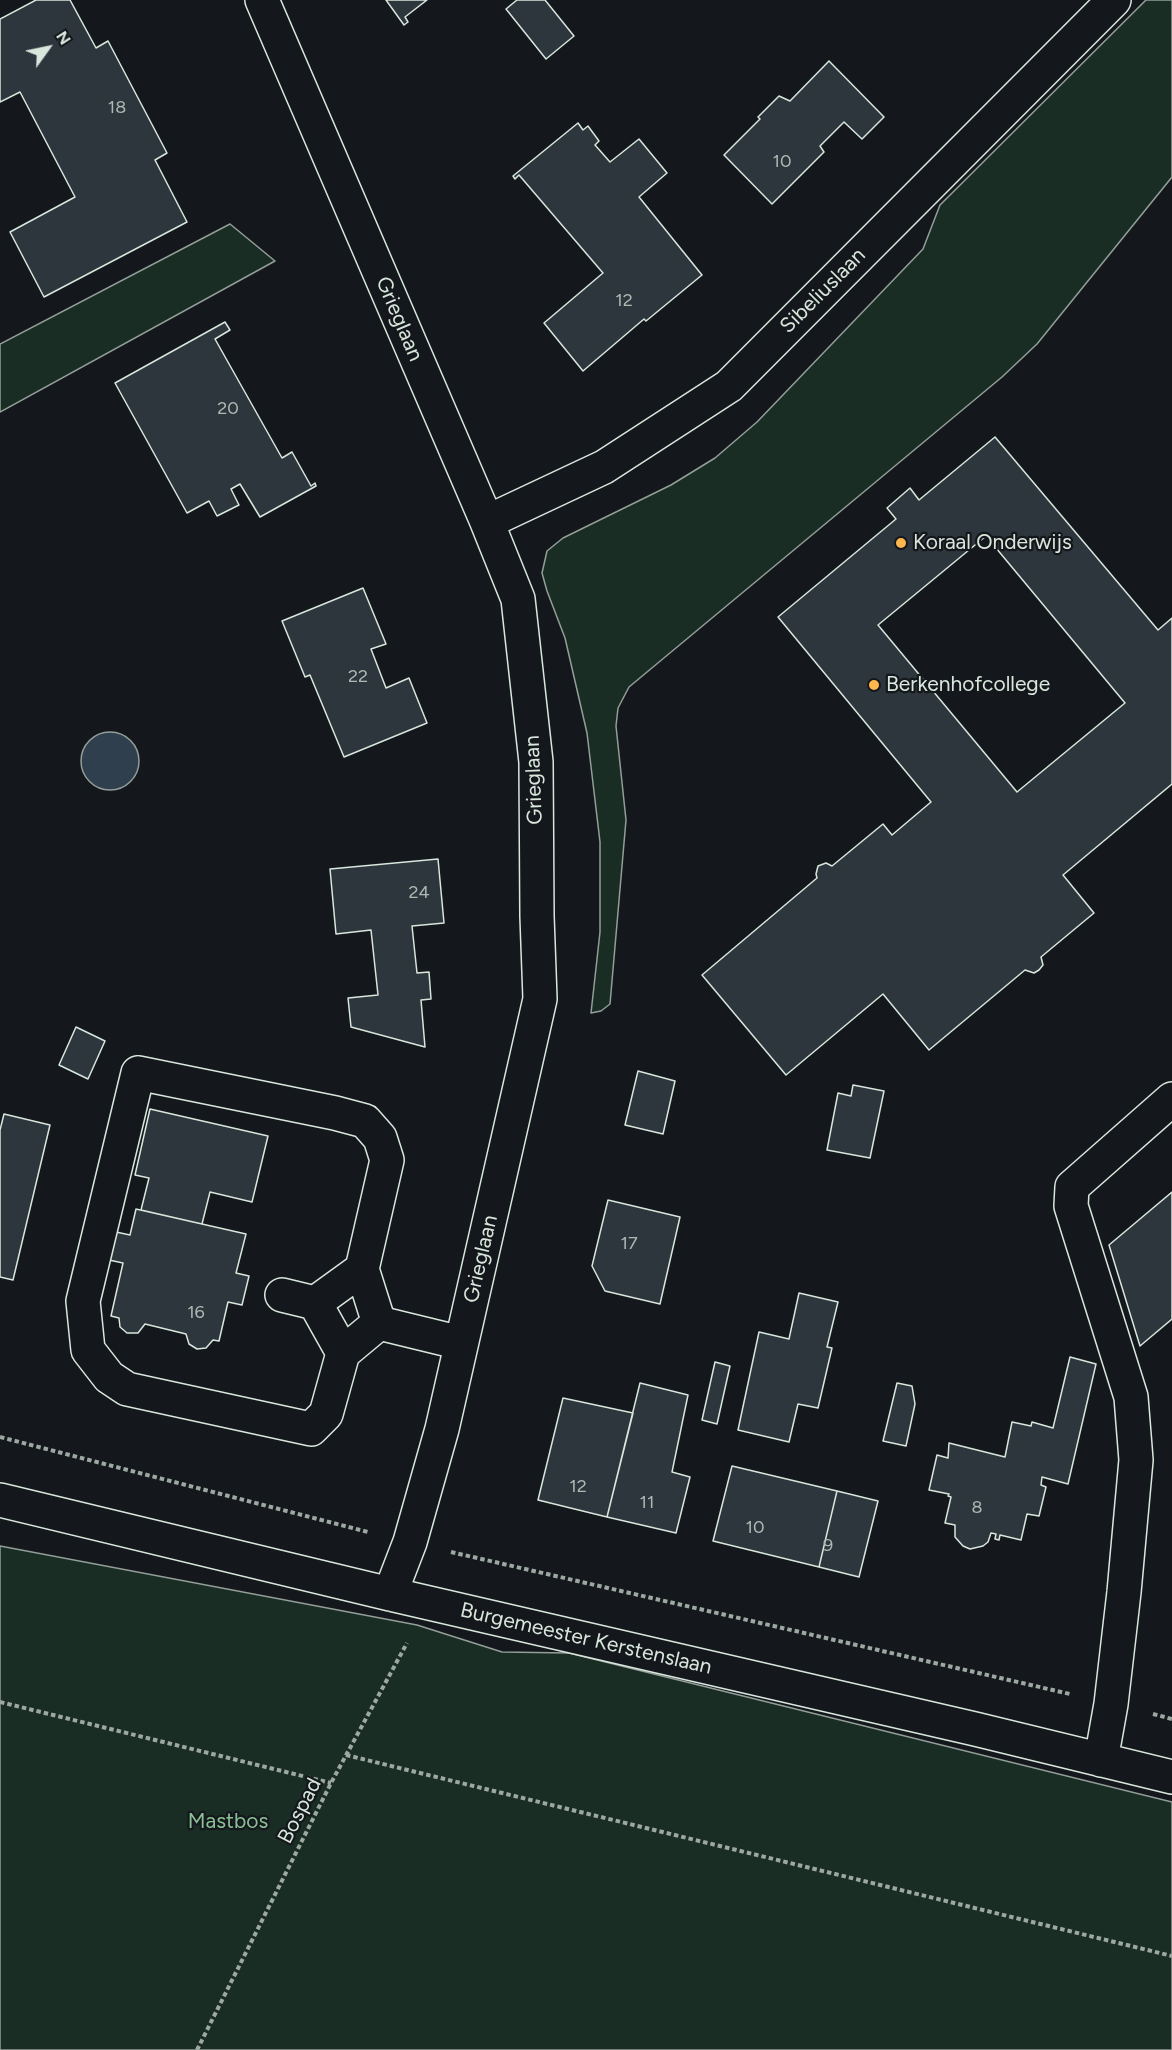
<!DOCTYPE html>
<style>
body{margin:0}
#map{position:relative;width:1172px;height:2050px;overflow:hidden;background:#14181c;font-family:Figtree,sans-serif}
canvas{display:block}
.north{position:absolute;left:18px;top:18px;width:60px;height:60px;-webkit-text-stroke:4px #14181c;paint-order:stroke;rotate:57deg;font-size:16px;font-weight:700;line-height:24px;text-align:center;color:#d8e6dc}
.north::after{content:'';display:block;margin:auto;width:21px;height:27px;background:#d8e6dc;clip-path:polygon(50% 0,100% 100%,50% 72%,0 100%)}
</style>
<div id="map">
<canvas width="1172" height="2050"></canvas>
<div class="north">N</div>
</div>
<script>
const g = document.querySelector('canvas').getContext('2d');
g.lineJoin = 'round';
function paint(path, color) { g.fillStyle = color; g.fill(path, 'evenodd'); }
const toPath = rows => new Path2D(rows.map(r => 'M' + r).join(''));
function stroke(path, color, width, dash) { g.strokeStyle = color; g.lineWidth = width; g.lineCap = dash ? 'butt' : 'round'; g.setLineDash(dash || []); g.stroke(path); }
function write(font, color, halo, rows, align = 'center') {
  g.font = font + ' Figtree,sans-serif'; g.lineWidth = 4.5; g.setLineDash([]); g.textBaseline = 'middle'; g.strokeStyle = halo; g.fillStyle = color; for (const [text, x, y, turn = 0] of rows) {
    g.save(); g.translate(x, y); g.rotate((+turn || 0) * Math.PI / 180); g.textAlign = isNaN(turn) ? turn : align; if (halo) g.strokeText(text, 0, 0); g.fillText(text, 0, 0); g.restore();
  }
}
const green = toPath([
 [1146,0,1172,0,1172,177,1037,344,1002,377,629,687,618,708,616,726,626,820,610,1004,601,1011,591,1013,600,932,600,842,587,733,565,638,547,591,542,573,547,551,563,538,671,485,715,458,757,422,923,249,940,205,1146,0],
 [230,224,275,261,0,412,0,344,230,224],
 [0,1546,417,1625,502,1652,569,1653,1172,1802,1172,2050,0,2050,0,1546]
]);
paint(green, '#1a2d24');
stroke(green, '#939e99', 1.5);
const water = toPath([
 '81 761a29 29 0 1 1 58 0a29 29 0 1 1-58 0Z'
]);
paint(water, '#2f3f4d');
stroke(water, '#939e99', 1.5);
const building = toPath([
 [36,0,70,0,96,48,108,41,167,153,155,160,187,222,44,297,10,232,75,197,20,92,0,102,0,19,36,0],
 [386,0,427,0,405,17,408,22,404,25,386,0],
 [517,0,545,0,574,36,546,59,506,9,517,0],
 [829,61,884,117,862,139,844,122,820,146,824,152,772,204,724,155,760,119,758,117,779,96,790,101,829,61],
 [578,123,583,130,588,126,599,141,595,145,610,162,639,139,667,173,639,197,702,275,646,321,644,319,583,371,544,323,603,273,519,175,515,179,513,176,578,123],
 [225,322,230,330,215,339,282,458,292,452,311,486,315,483,316,486,260,517,240,484,231,489,239,505,217,516,209,501,187,513,115,383,225,322],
 [995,437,1158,630,1172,618,1172,784,1063,875,1094,913,1041,957,1043,965,1039,970,1034,973,1025,970,929,1050,883,994,786,1075,702,975,817,878,816,874,818,866,826,863,832,866,883,824,892,835,931,802,778,617,896,519,887,508,910,488,919,500,995,437],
 [986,536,1125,703,1017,792,878,625,986,536],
 [363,588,386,644,371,649,386,688,409,678,427,723,344,757,310,675,305,677,282,621,363,588],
 [438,859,444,923,412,926,417,973,429,972,431,999,421,1000,425,1047,351,1027,348,998,378,995,371,930,336,934,330,869,438,859],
 [76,1027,105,1041,88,1079,59,1065,76,1027],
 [638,1071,675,1081,663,1134,625,1125,638,1071],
 [853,1085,884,1091,870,1158,827,1150,838,1093,851,1096,853,1085],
 [150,1109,268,1136,252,1202,210,1192,202,1224,141,1210,149,1178,135,1175,150,1109],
 [4,1114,50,1125,13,1280,0,1277,0,1130,4,1114],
 [1172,1192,1172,1319,1140,1346,1109,1245,1172,1192],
 [608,1200,680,1217,660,1304,605,1291,592,1266,608,1200],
 [136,1209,246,1234,236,1273,249,1276,242,1305,228,1302,219,1341,213,1340,206,1348,197,1349,189,1344,186,1334,145,1324,138,1333,127,1333,120,1327,119,1318,111,1316,123,1263,109,1260,116,1232,130,1235,136,1209],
 [799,1293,838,1302,827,1347,832,1348,818,1408,798,1404,789,1442,738,1430,759,1332,789,1339,799,1293],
 [1070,1357,1096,1364,1068,1484,1042,1477,1041,1485,1046,1487,1039,1516,1027,1514,1021,1540,1000,1535,999,1540,995,1539,996,1534,991,1533,988,1542,983,1546,970,1549,963,1546,955,1537,955,1525,945,1523,951,1497,948,1496,949,1494,929,1490,937,1455,948,1458,949,1443,1005,1457,1012,1422,1031,1426,1032,1422,1053,1428,1070,1357],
 [715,1362,730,1366,717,1424,702,1420,715,1362],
 [640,1383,688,1395,672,1472,690,1477,676,1533,607,1517,640,1383],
 [897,1383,912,1386,915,1404,906,1446,883,1441,897,1383],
 [563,1398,633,1413,607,1517,538,1500,563,1398],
 [732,1466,837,1491,819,1567,713,1541,732,1466],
 [837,1491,878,1501,859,1577,819,1567,837,1491]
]);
paint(building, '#2c363c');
stroke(building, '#d8e6dc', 1.5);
const minor = toPath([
 [262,0,487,522,518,599,536,762,537,916,540,999,442,1429,410,1542,390,1594],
 [487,522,604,467,729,386,1114,0],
 [138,1073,335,1113,365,1121,380,1138,387,1160,362,1269,379,1323,343,1353,326,1414,311,1429,127,1389,109,1377,88,1350,83,1301,138,1073],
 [282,1295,315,1303,343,1353],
 [315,1303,362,1269],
 [379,1323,461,1343],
 [0,1500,390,1594,975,1729,1172,1777],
 [1101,1760,1111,1704,1124,1592,1136,1460,1131,1397,1071,1206,1072,1187,1172,1099]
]);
stroke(minor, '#d8e6dc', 36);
stroke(toPath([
 [0,1437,368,1532],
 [451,1552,1070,1694],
 [0,1702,331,1783],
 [1153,1714,1172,1719],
 [346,1755,1172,1956],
 [197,2050,331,1783,407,1643]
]), '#9da8a2', 4, [4.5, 3]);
stroke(minor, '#14181c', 33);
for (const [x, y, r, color] of [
 [901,543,6,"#ffb74d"],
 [874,685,6,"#ffb74d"]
]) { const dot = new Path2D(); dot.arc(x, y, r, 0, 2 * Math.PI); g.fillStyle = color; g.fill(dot); stroke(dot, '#14181c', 2); }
write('18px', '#adbab4', null, [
 ["18",117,108],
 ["10",782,162],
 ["12",624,301],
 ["20",228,409],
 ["22",358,677],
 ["24",419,893],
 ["17",629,1244],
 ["16",196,1313],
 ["12",578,1487],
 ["11",647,1503],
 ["8",977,1508],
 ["10",755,1528],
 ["9",828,1546]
]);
write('21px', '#d8e6dc', '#14181c', [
 ["Sibeliuslaan",823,291,-45],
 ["Grieglaan",399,319,67],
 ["Grieglaan",534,780,-92],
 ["Grieglaan",481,1259,-77],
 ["Burgemeester Kerstenslaan",586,1639,13],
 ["Bospad",300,1811,-63]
]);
write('21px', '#d8e6dc', '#14181c', [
 ["Koraal Onderwijs",913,543],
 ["Berkenhofcollege",886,685]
], 'left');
write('21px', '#8ac095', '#14181c', [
 ["Mastbos",228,1822]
]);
</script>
